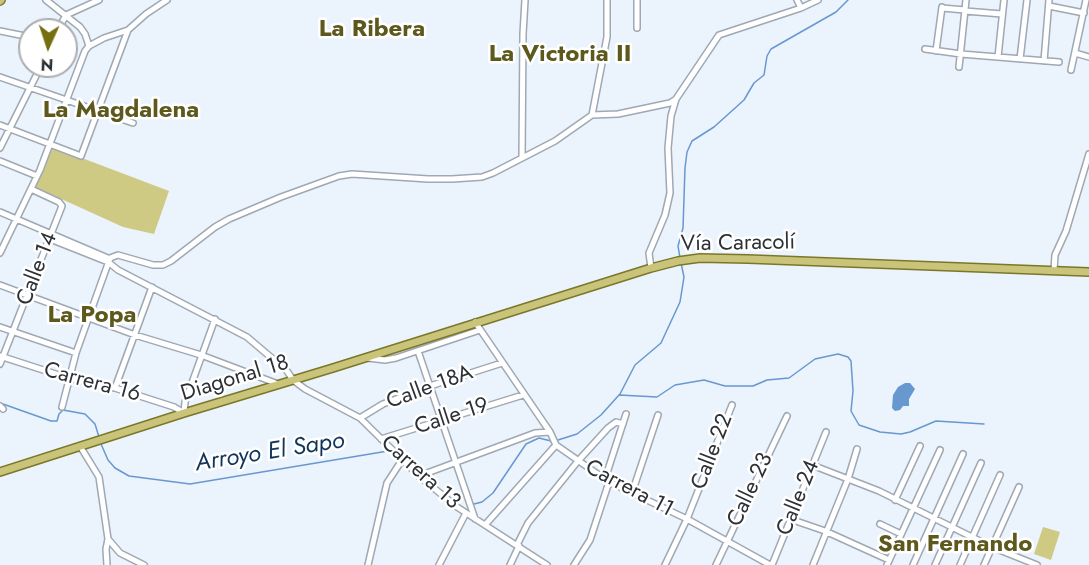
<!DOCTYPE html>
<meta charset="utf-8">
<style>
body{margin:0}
#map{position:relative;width:1089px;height:565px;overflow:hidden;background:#ebf3fd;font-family:Jost,sans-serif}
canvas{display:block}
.north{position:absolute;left:18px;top:18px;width:60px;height:60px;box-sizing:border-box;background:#fff;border:2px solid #abadaf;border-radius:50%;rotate:183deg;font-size:16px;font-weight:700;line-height:24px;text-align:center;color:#2d3136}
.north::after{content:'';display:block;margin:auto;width:21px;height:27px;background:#766f0f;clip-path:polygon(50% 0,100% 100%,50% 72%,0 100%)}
</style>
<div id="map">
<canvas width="1089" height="565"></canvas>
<div class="north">N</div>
</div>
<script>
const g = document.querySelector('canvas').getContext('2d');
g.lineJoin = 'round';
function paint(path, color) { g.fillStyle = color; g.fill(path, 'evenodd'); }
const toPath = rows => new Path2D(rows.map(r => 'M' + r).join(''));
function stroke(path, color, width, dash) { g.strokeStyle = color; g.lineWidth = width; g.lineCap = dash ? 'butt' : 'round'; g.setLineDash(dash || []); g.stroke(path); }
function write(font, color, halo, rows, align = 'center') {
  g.font = font + ' Jost,sans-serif'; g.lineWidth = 5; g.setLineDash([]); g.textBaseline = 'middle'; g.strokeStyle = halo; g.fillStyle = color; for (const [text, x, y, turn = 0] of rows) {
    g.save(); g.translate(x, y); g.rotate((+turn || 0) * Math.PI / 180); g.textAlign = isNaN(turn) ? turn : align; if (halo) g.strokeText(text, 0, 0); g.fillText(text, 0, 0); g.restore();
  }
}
paint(toPath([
 [53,147,169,191,154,234,123,227,35,187],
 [1043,527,1060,532,1051,560,1034,554]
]), '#cfca83');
paint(toPath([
 [905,383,910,383,915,389,909,399,909,406,903,406,900,410,895,411,892,408,893,395,898,387]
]), '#6798cf');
stroke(toPath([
 [680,258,678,246,683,228,685,168,687,152,692,141,714,127,744,100,754,83,764,75,767,56,771,49,836,12,848,0],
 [620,394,635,365,661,343,680,302,684,277,681,263],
 [3,404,51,421,57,421,59,414,63,410,85,414,95,424,99,437],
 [558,440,577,434,601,415,619,395,657,397,675,385,704,380,725,386,753,386,767,380,789,378,815,359,838,354,848,357,851,361,853,391,851,411,859,425,880,432,901,434,910,432,936,421,984,424],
 [101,444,108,460,115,468,129,476,190,484,388,451],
 [474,504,482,502,493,493,526,444,539,438,551,441]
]), '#6798cf', 1.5);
const minor = toPath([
 [46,0,80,27,85,34,89,46],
 [637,0,637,28],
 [797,0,801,8],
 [1049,6,1084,13],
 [942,8,965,10],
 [965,11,1002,14],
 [58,30,66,15,99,0],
 [0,31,30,37],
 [925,49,961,54,1059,62],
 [936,51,942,7],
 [1075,53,1089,57],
 [998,57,1004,0],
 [1020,59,1027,0],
 [1044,61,1049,0],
 [959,67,966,0],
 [1071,70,1086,0],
 [0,77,133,123],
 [592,115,607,37,607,0],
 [0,125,81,156,128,30,146,14,167,0],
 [0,148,41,66],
 [522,157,523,34,525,0],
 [0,161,37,176],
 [0,212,110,259],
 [50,239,108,262,118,270,247,337,287,371,293,380,305,389,360,418,419,476,457,507,547,565],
 [0,253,40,170,85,51,89,46,104,38,128,30],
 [651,268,649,253,665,215,670,193,668,148,671,116,676,99],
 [1054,270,1055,255,1066,231,1089,154],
 [0,285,135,335,201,355,278,384],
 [475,322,550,432,556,445,609,482,687,519,770,565],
 [0,327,76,353],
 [418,351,475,519],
 [0,356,68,378,115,388,174,407,184,413,185,402,215,319],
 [368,358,385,360,396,358,480,330],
 [0,364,62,206,59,202,31,189],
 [115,388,152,287],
 [0,406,3,409],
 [62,407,76,353,110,258,118,255,153,265,163,265,171,261,215,227,229,219,281,197,339,176,352,174,428,179,452,179,482,177,493,173,555,141,592,115,618,114,670,103,676,99,719,35,801,8,818,0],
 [360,418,383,404,430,386,502,363],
 [381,439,523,395],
 [80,446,99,477,108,539,120,553,144,565],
 [812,465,879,491,992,547,1037,565],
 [419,476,535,433,550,432],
 [605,479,626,414],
 [632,493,658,415],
 [895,500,920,446],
 [790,519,825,531,889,560],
 [880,524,901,534],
 [485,525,556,445],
 [517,545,528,523,578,461,608,428,616,422,623,424],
 [107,565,106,549,108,539],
 [368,565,387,483,402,460],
 [439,565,466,513],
 [510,565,519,546],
 [574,565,590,540,609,482],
 [665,565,687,519,732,405],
 [716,565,787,416],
 [772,565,826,432],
 [813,565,848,479,857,449],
 [887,565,940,450],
 [913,565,963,454],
 [935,565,981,463],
 [960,565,1000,475],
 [984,565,1019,487]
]);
const major = toPath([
 [0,1,1,0],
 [0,472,184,413,333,368,651,268,678,261,700,258,748,259,1089,272]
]);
stroke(minor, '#9fa8b3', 8);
stroke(major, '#7b7728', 10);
stroke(minor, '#fff', 5);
stroke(major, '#c9c47a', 7);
write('22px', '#2d3136', '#fff', [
 ["Vía Caracolí",738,244,-1],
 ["Calle 14",38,269,-69],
 ["Diagonal 18",235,379,-17],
 ["Carrera 16",92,383,15],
 ["Calle 18A",430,388,-20],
 ["Calle 19",452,417,-18],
 ["Calle 22",713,452,-69],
 ["Carrera 13",420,473,42],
 ["Carrera 11",629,489,28],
 ["Calle 23",751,490,-65],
 ["Calle 24",799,498,-68]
]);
write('bold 24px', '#5d591d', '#fff', [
 ["La Ribera",372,30],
 ["La Victoria II",560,55],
 ["La Magdalena",121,111],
 ["La Popa",92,316],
 ["San Fernando",955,545]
]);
write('italic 24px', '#12365b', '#fff', [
 ["Arroyo El Sapo",270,453,-9]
]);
</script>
